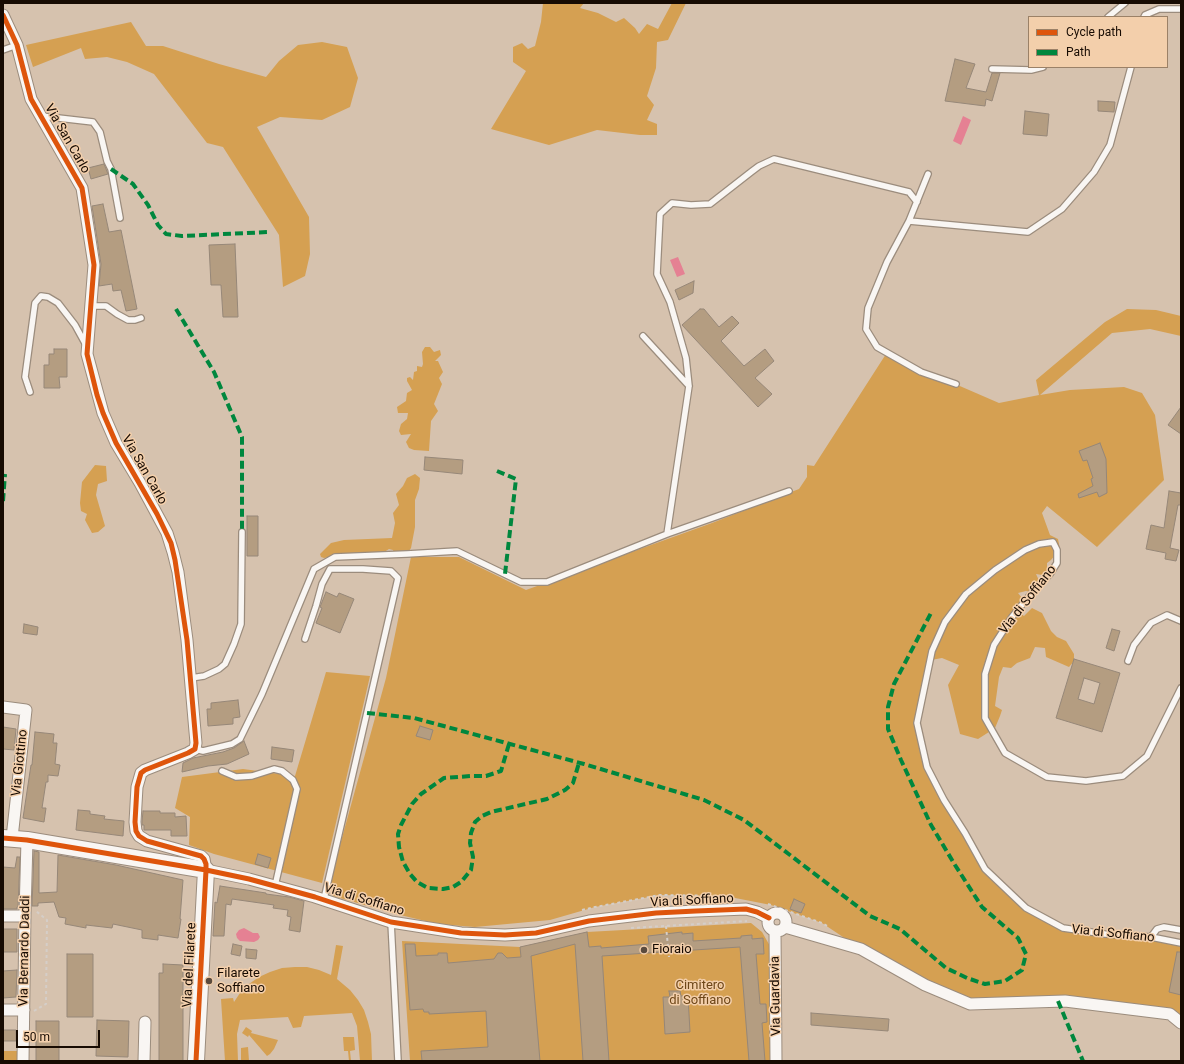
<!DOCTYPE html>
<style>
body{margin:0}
#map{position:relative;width:1184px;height:1064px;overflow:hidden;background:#d6c2ae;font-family:Roboto,sans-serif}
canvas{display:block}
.frame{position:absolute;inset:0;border:4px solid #170b02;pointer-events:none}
.legend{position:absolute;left:1028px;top:16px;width:140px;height:52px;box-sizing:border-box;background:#f3cfab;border:1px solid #9b8167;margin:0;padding:5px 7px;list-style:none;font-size:12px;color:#170b02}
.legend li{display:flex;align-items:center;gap:8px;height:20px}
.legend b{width:20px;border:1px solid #9b8167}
.scale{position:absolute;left:16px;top:1030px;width:84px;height:18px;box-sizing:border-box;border:2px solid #170b02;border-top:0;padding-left:5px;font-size:12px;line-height:14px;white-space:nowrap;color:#170b02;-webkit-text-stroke:3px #f3cfab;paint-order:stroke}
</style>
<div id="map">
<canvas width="1184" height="1064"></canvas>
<div class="frame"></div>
<ul class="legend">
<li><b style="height:5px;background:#de550c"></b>Cycle path</li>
<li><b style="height:5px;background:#00873e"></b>Path</li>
</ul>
<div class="scale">50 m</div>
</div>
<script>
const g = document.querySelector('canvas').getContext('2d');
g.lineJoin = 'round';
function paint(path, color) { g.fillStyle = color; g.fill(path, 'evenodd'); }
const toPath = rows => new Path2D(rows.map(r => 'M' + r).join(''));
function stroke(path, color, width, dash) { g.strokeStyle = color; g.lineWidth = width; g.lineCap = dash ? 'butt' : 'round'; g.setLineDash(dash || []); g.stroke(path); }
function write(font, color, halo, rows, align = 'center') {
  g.font = font + ' Roboto,sans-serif'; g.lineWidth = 3; g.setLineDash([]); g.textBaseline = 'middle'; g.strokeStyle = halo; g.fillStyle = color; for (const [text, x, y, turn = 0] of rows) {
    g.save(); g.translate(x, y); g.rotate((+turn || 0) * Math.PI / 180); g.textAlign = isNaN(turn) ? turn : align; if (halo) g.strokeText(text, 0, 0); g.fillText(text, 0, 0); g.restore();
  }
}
paint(toPath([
 [543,3,584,3,580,8,598,13,616,22,624,18,635,28,639,34,647,24,658,29,672,3,686,3,668,40,657,42,656,68,647,96,654,105,647,120,657,124,657,135,640,135,597,130,549,145,491,129,526,71,513,62,513,47,522,43,528,49,535,46,541,22],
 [131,22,146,46,163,46,219,64,266,77,279,61,298,45,322,42,347,47,358,78,350,107,322,120,280,117,257,127,309,217,310,254,305,276,283,287,279,235,223,147,207,143,154,74,127,62,107,57,85,59,81,48,33,67,26,45],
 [1127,309,1156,310,1181,316,1181,336,1150,329,1112,333,1040,395,1070,390,1124,387,1142,393,1155,415,1164,480,1097,547,1047,506,1042,513,1050,535,1058,539,1060,549,1051,560,1047,563,1047,573,1042,575,1036,574,1042,587,1037,593,1026,591,1018,593,1026,603,1021,614,1024,616,1032,608,1042,613,1051,631,1057,637,1066,641,1074,654,1074,661,1069,667,1046,657,1045,648,1035,647,1030,658,1017,663,1011,668,1003,667,999,677,995,706,1002,710,1000,716,995,728,989,723,989,732,978,739,960,734,948,685,959,665,942,658,931,660,917,723,927,767,985,869,1026,908,1064,928,1181,943,1181,1023,1170,1014,1065,1001,970,1004,861,949,822,923,771,905,725,896,660,895,595,907,550,920,475,927,438,924,396,914,333,896,336,887,329,885,386,678,411,557,459,557,526,590,712,523,799,489,807,477,807,465,814,466,886,354,999,403,1039,395,1036,380,1105,322],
 [425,347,430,347,434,352,440,350,441,355,435,361,438,361,443,372,439,378,442,384,434,404,438,411,431,421,429,451,414,450,409,448,406,442,411,434,401,435,399,431,401,424,407,419,408,413,398,413,397,407,406,401,407,393,412,390,407,381,407,378,410,377,413,380,414,372,417,371,417,366,422,367,423,364,422,352],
 [95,465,106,466,107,481,98,484,96,495,105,526,98,532,92,533,85,520,87,514,81,511,80,503,82,482],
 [415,474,420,478,419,489,415,500,415,527,411,548,407,554,394,555,393,550,389,549,378,556,358,560,349,559,340,555,324,558,321,557,320,554,331,543,344,540,392,538,395,523,393,513,399,505,396,494,403,486,407,478],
 [326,672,370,676,322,883,214,854,189,845,190,817,175,808,182,777,243,769,295,776],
 [751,923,762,932,770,946,773,1061,410,1061,402,941,520,947,587,932],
 [336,945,343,946,337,979,350,990,358,1000,364,1010,368,1022,371,1034,372,1061,360,1061,357,1026,352,1013,304,1016,301,1027,293,1028,288,1017,240,1020,237,1034,238,1061,225,1061,221,999,233,998,234,1002,240,993,249,984,259,977,270,972,282,968,295,967,307,967,319,970,331,975],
 [246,1027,252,1031,251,1033,278,1040,274,1049,270,1054,267,1056,249,1035,248,1037,242,1033],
 [343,1037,354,1037,355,1050,350,1051,351,1061,349,1061,348,1051,344,1051],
 [248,1047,249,1061,241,1061,241,1048],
 [3,1051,19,1051,19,1061,3,1061]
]), '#d5a052');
paint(toPath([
 [963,116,971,120,961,145,953,141],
 [678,257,685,274,677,277,670,260],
 [244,928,253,933,258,933,260,937,258,940,254,942,240,941,237,938,236,934,239,930]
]), '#e58193');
const building = toPath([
 [955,59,975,64,966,88,986,92,992,73,1000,73,992,101,986,99,985,106,945,101,955,59],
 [1098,101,1115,102,1114,112,1098,111,1098,101],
 [1025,111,1049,114,1047,136,1023,134,1025,111],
 [104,164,108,174,91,179,88,168,104,164],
 [103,204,109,232,121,230,137,309,126,311,121,290,113,291,112,284,99,286,101,264,92,206,103,204],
 [235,244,238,317,223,317,221,285,211,285,209,245,235,244],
 [694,281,693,293,679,300,675,290,694,281],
 [700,309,704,309,719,327,732,316,739,323,721,341,744,366,765,349,774,361,755,378,772,394,758,407,682,325,700,309],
 [54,349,67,349,67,377,59,377,60,388,44,388,44,365,49,365,49,354,54,354,54,349],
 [1181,407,1181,434,1168,425,1181,407],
 [1100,443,1106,459,1107,493,1099,497,1097,492,1079,498,1078,494,1093,486,1091,479,1093,478,1087,460,1083,461,1079,451,1100,443],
 [425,457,463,460,462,474,424,470,425,457],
 [1169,491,1181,493,1181,505,1178,505,1170,548,1179,550,1176,561,1165,559,1166,553,1146,549,1151,525,1164,528,1169,491],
 [247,516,258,516,258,556,247,556,247,516],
 [326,592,337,597,339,593,354,599,340,633,316,623,322,608,320,607,326,592],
 [24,624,38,627,37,635,23,633,24,624],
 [1112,629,1120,631,1114,651,1106,648,1112,629],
 [1074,659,1120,673,1102,732,1056,718,1074,659],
 [1084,678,1100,683,1094,704,1078,699,1084,678],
 [238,700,240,717,233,718,233,724,208,726,207,709,211,709,211,703,238,700],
 [420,726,433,730,430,740,416,736,420,726],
 [3,727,16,729,14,750,3,749,3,727],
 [35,732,54,734,53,743,57,743,55,764,60,765,58,776,48,775,48,782,46,782,42,808,46,808,44,822,23,818,31,765,32,765,35,732],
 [244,741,249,754,227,764,208,766,182,772,183,763,193,758,223,752,234,748,244,741],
 [272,747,294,750,292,762,271,759,272,747],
 [78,810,90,811,90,814,105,816,104,819,124,821,123,836,76,830,78,810],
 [143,811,160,811,160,813,175,813,175,817,186,816,187,836,171,836,171,830,144,830,144,825,142,825,142,822,143,811],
 [34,851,39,852,39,893,57,892,58,855,116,865,183,880,180,919,181,919,178,938,158,935,158,940,142,938,142,930,113,924,112,928,86,925,86,928,65,924,66,918,59,917,54,902,38,903,38,906,32,906,34,851],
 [258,854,271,858,268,868,255,864,258,854],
 [17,857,20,857,18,907,17,907,17,909,3,909,3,867,15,868,17,857],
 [220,886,266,893,266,894,289,897,304,901,300,932,289,930,291,917,287,916,288,910,273,908,274,905,232,899,231,905,226,904,224,936,213,936,215,902,217,903,220,886],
 [794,899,805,904,801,913,790,909,794,899],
 [3,929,17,929,17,952,3,952,3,929],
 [587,932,589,947,601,946,601,948,649,944,648,936,682,932,682,934,693,933,693,941,741,938,741,936,752,935,752,939,763,938,764,954,756,954,760,1004,766,1004,767,1022,762,1023,765,1061,749,1061,740,947,602,956,609,1061,583,1061,575,944,531,956,540,1061,422,1061,421,1051,488,1047,486,1011,429,1014,429,1012,424,1012,423,1009,410,1010,405,944,415,944,416,956,438,955,438,953,447,953,448,963,494,959,498,953,502,953,507,958,521,957,520,947,587,932],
 [233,944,242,946,240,956,231,954,233,944],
 [246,949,257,950,256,959,246,958,246,949],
 [1177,952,1181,952,1181,995,1169,992,1177,952],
 [67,954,93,954,93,1017,67,1017,67,954],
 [163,964,183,965,183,1061,159,1061,159,973,163,973,163,964],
 [17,970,16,997,3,998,3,971,17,970],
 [669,991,680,991,681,996,688,996,690,1032,665,1034,663,997,670,997,669,991],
 [811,1013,889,1019,888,1031,811,1025,811,1013],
 [97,1020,129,1021,128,1057,96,1056,97,1020],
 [36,1021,59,1021,59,1061,36,1061,36,1021],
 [3,1030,16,1030,16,1041,3,1041,3,1030]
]);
paint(building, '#b49d81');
stroke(building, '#968778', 1);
const lane = toPath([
 [1108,17,1125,3],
 [1144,17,1145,15,1159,9,1181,9],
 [3,50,17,45],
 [992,69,1031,70,1043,67],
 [41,116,93,122,100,132,107,161,111,169,120,218],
 [928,174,909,221,887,262,868,308,866,329,877,347,921,372,956,384],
 [909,221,1028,232,1062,209,1094,172,1110,145,1131,67],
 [91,306,106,306,117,314,128,320,135,320,141,318],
 [643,336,689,386],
 [30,392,25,377,35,303,41,296,48,297,58,303,75,325,86,345],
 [667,534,689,386,686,358,670,302,657,274,660,214,672,203,691,205,710,204,751,172,759,166,774,159,909,192,917,202],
 [305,639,316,606,322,584,330,569,363,569,391,571,398,578,324,899],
 [1128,661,1134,645,1151,623,1167,615,1181,621],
 [191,678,204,676,219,669,225,664,234,644,241,624,242,532],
 [1181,688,1147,756,1123,776,1086,781,1047,777,1005,753,985,718,985,674,994,645,1012,617,1035,589,1050,574,1057,563,1057,550,1053,542,1039,544,1025,550,995,570,966,594,945,622,932,651,917,723,927,767,944,800,965,833,985,869,1026,908,1063,928,1105,934,1151,937,1181,943],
 [195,749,203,751,232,744,240,739,262,694,314,569,335,557,407,554,457,551,521,582,547,582,667,534,789,491],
 [222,771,236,777,252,776,274,769,282,771,293,780,297,789,275,886],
 [391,922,398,1061],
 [1151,937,1157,929,1164,927,1181,930]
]);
const street = toPath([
 [3,15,17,45,31,99,82,188,94,265,87,354,93,376,103,413,116,443,140,483,167,533,173,552,178,572,187,640,196,743,195,749,188,753,145,770,141,773,137,787,135,822,136,831,139,836,147,841,201,856,204,859,206,870,249,879,315,897,391,922,461,933,505,935,536,933,589,921,656,913,696,911,746,909,757,912,769,918],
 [3,707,26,710,12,838],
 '768 922a9 9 0 1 1 18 0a9 9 0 1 1-18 0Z',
 [3,916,25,916],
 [785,927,861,949,925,985,970,1004,1065,1001,1170,1014,1181,1023],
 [775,931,776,1061],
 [3,1010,24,1010],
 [23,1061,25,914,27,840],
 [144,1061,145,1022]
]);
const secondary = toPath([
 [3,838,27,840,206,870,196,1061]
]);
stroke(lane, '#9b8c7d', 8);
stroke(street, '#9b8c7d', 13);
stroke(secondary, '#9b8c7d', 18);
stroke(toPath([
 [768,904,822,923,829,927],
 [582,910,595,907,660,895,725,896,734,898],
 [666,926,669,957],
 [631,928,747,921],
 [34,1011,46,1004,47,920,36,911]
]), '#d5cec8', 2, [3, 3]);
stroke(lane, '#f9f6f3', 5.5);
stroke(street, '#f9f6f3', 11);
stroke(secondary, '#f9f6f3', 16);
stroke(toPath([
 [111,169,133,184,148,205,158,225,166,234,182,236,269,232],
 [176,309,214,372,242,437,242,532],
 [497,471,516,479,505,574],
 [3,501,5,474],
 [367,713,414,718,584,764,704,800,744,820,870,916,900,929,946,968,967,978,985,984,1005,981,1022,970,1026,954,1018,938,982,907,955,865,931,825,901,760,888,729,888,707,894,684,931,613],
 [509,744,501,771,486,776,471,776,444,778,421,794,412,804,401,825,398,834,399,847,403,862,410,874,417,882,428,888,443,889,453,887,461,882,471,870,473,857,470,843,471,833,475,822,482,816,491,812,547,799,565,790,573,783,579,763],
 [1058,1001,1083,1061]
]), '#00873e', 4, [8, 4]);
stroke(toPath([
 [3,15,17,45,31,99,82,188,94,265,87,354,97,395,103,413,116,443,157,514,171,543,175,560,187,640,196,743,195,749,188,753,145,770,141,773,137,787,135,822,136,831,139,836,147,841,201,856,204,859,206,864,206,870,196,1061],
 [3,838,27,840,206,870,249,879,315,897,391,922,461,933,505,935,536,933,589,921,656,913,696,911,746,909,757,912,769,918]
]), '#de550c', 5);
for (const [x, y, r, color] of [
 [644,950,4,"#5a4b3e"],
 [209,981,4,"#5a4b3e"]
]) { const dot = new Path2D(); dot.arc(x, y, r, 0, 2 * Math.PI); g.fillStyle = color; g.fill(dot); stroke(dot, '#f3cfab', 1.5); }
write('13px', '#170b02', '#f3cfab', [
 ["Via San Carlo",67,139,60],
 ["Via San Carlo",144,470,60],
 ["Via di Soffiano",1028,600,-52],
 ["Via Giottino",20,763,-84],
 ["Via di Soffiano",364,900,17],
 ["Via di Soffiano",692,901,-3],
 ["Via di Soffiano",1113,934,6],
 ["Via Bernardo Daddi",25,951,-89],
 ["Via del Filarete",190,965,-87],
 ["Via Guardavia",776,996,-91]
]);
write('13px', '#170b02', '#f3cfab', [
 ["Fioraio",652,950],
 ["Filarete",217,974],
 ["Soffiano",217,989]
], 'left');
write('13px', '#6d4618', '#f3cfab', [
 ["Cimitero",700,986],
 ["di Soffiano",700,1001]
]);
</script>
